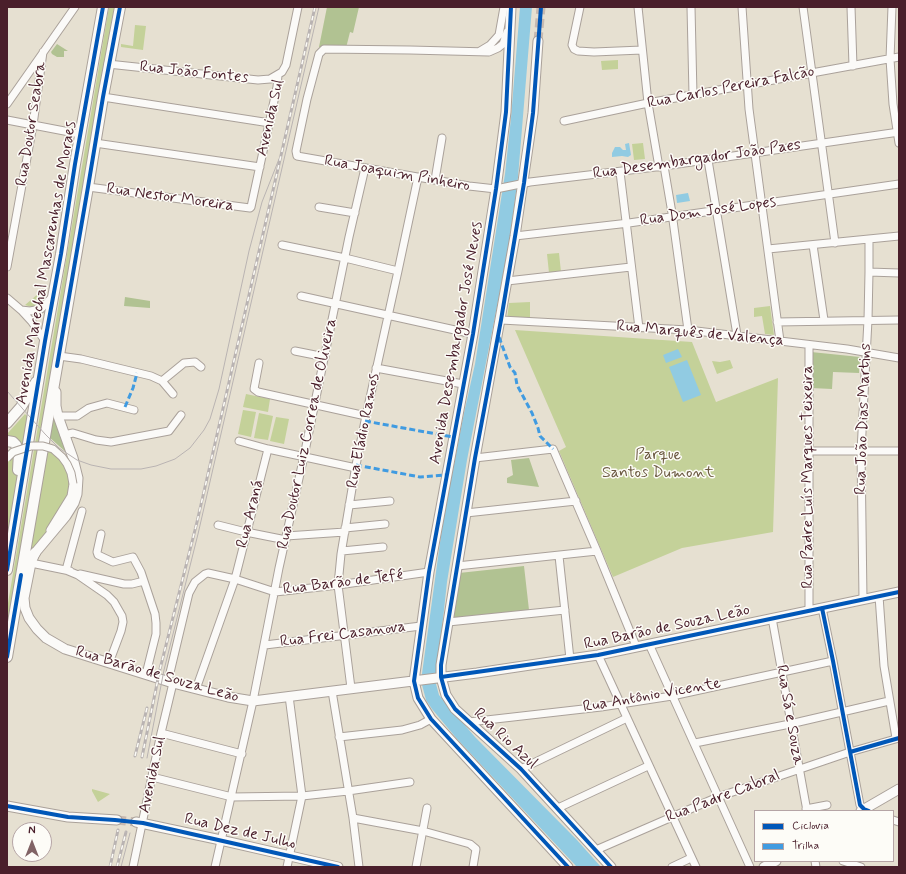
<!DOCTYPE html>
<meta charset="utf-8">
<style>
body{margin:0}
#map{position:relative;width:906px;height:874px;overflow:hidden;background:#e6e0d1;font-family:Mynerve,sans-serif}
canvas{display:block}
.frame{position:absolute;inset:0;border:8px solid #4a1f2b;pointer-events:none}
.legend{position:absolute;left:754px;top:810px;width:140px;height:52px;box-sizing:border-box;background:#fdfcf7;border:1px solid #b5a4a5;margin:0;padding:5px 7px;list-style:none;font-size:12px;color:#4a1f2b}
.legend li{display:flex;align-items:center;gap:8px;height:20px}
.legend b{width:20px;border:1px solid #b5a4a5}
.north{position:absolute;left:12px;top:822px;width:40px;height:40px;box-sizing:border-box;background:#fdfcf7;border:1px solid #b5a4a5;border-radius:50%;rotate:0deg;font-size:11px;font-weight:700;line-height:16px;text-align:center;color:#4a1f2b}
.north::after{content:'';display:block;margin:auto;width:14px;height:18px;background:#816365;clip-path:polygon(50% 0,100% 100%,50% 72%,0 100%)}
</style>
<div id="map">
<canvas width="906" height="874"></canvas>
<div class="frame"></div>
<ul class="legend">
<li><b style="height:5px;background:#0057b8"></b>Ciclovia</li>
<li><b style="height:5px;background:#409be1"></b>Trilha</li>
</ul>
<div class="north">N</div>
</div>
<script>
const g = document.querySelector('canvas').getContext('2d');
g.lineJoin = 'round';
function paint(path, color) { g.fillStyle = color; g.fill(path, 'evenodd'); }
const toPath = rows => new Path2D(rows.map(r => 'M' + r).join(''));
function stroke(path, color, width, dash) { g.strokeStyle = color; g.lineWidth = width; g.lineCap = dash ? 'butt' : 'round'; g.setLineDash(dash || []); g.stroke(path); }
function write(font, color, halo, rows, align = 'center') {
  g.font = font + ' Mynerve,sans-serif'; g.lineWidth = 3; g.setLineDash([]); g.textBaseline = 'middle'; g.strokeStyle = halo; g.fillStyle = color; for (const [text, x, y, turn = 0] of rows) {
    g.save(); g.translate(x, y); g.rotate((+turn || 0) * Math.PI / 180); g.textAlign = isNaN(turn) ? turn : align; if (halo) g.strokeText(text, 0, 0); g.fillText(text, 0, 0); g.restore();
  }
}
paint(toPath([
 [109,7,115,7,7,644,7,609],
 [135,25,146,26,143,50,121,47,121,44,133,46],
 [618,60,618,69,602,70,601,61],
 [643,143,645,159,634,160,632,144],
 [559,253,561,272,549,273,547,254],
 [39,293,45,293,43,304,35,308,25,305],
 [530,302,530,319,507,319,509,303],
 [770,306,774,335,765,334,762,316,754,317,754,308],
 [515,330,692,342,716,402,778,378,773,532,682,548,613,577,559,451,566,447],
 [730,360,733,368,717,374,712,361,720,362],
 [246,394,270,399,268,412,243,407],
 [243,410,256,412,251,437,238,434],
 [259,413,273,416,268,440,254,438],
 [25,414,29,418,24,446,22,447,7,439,7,434],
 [276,417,289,419,284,444,270,441],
 [44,448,61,457,70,473,70,495,23,571],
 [21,451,7,566,7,459],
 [92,789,110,794,98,802,92,791]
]), '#c4d199');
paint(toPath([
 [327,7,359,7,353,33,350,32,346,48,319,47],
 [57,44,68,51,64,51,64,57,57,57,52,54,51,52],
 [125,297,150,301,150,308,124,306],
 [811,352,860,357,859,373,833,372,832,389,811,388],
 [54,411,68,454,48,436],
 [529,458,539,487,507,483,507,478,513,475,511,460],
 [524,566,529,610,453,619,459,573]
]), '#b1c292');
paint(toPath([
 [520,7,532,7,518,177,509,245,467,460,447,582,436,684,439,695,475,737,577,840,601,867,577,867,457,739,432,709,426,700,421,681,443,521,464,413,475,364,505,174,511,118],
 [629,143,631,155,628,157,622,156,612,157,612,153,615,147,620,147,623,150,626,150,625,144],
 [688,193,690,201,677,203,676,195],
 [678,349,682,357,666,363,663,355],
 [687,360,701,395,683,402,669,367]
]), '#91cbe2');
stroke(toPath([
 [538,41,541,7],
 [117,820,136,822]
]), '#c7b9b0', 9, [9, 4.5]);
const minor = toPath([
 [580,7,572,45,574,49,578,51,594,52,642,50],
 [638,7,648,103,659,167],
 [691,7,693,95],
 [742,7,749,109,780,341],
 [803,7,835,243],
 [851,7,853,66],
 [892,7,890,59,893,104,899,143],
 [507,32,503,44,498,48,489,52,410,50,324,49,319,54,307,99,296,151,297,156,469,186,496,189,530,182,664,166,899,132],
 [480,51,490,45,499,35,504,7],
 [108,64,258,80,270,79,282,72,286,65,298,7],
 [103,97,270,123],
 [7,104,75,7],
 [7,120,80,134],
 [564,121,648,103,899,57],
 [95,143,260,167],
 [708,160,737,335],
 [664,166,672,213,688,330],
 [620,172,639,328],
 [435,180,442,138],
 [88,187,250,208,251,207,277,87,278,75],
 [319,207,355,213],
 [515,236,629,223,899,184],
 [282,245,345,258,398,271],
 [813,245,824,320],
 [768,249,899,236],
 [7,267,33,125,43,52],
 [869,272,899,273],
 [507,281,631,267],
 [301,296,473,334],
 [7,298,21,310,32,322,45,341],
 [21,310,30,311,41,309,52,297],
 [501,320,688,330,847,349,899,358],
 [777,322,899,320],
 [809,345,809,610],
 [295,351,325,357],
 [59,356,81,359,151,376,162,381,173,394],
 [259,363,254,389,258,392,366,416],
 [376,368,463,384],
 [162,381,184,363,195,362,201,367],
 [58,416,77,416,89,408,107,403,134,410],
 [64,435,73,433,96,440,111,442,169,431,181,415],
 [239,441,268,449,356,468],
 [809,451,899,451],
 [475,458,553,449,597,551,636,646],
 [349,505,390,501],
 [82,511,66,570,78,575,107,595,114,602,122,616,123,622,121,631,109,663],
 [466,513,576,501],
 [218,525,246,532,286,540],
 [345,528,385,524],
 [50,530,71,496,73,484],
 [101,534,97,552,98,555,113,562,133,557,141,572,155,614,156,623,156,634,146,674],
 [286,536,345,532],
 [342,551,383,547],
 [559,556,570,659],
 [31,563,70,571],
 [457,566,597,551],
 [80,574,124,584,132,584,144,581],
 [879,596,884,666,896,738],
 [863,599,861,451,868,320,869,272,869,240],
 [822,608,833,661,860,805,864,809,868,811],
 [772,618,807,811],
 [448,622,565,610],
 [649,644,750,867],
 [265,645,421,626],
 [598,655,696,867],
 [168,681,189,593,195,582,205,574,208,573,235,579,275,592,338,585,429,572],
 [351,688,338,585,341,554,356,465,366,416,398,271,418,177],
 [196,689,235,579,268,449],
 [332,691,353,818,359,867],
 [469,722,601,707,672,696,833,661],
 [161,733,242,754],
 [339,737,402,730,420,725,431,719],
 [695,743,790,724,889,701],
 [521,769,627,718],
 [152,777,232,797,302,796,348,791,410,782],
 [558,808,648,766],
 [806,809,827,805],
 [353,818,423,831,470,844,476,849,473,867],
 [893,820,899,822],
 [596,850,718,797,850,752,899,738],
 [815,861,816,867],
 [843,861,861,867],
 [133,867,161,733,173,683],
 [215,867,253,701,279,568,304,456,349,237,365,168],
 [287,867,302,796,289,696],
 [416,867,427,808],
 [672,867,691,858]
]);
const major = toPath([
 [511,7,506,112,496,189,473,334,429,572,414,681,418,698,431,719,568,867],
 [538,41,533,113,515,236,475,458,441,665,441,677,446,695,455,709,521,769,611,867],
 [56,392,56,406,58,416,73,458,78,478,77,494,74,503,66,516,35,553,31,563,24,598,25,608,29,618,37,629,46,638,65,649,173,683,228,697,253,701,477,673,570,659,598,655,899,592],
 [7,806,68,817,117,820],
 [861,811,899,789],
 [136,822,216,839,338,867],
 [764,867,776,861]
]);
const highway = toPath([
 [7,423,21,407,36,382],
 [7,441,13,442,16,445,19,453,18,470],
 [7,570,45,341,61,254,75,164,103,7],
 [23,571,35,553],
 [7,657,88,187,103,97,120,7]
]);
stroke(minor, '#aaa19a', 9);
stroke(major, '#aaa19a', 11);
stroke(highway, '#aaa19a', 12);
stroke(minor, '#fbfaf8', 7);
stroke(major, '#fbfaf8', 9);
stroke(highway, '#fbfaf8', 10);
stroke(toPath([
 [7,391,45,434,59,448,77,460,91,465,111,469,141,469,156,466,175,459,190,448,204,430,210,419,219,389,249,251,262,202,279,159],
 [147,758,164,670,198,534,319,7],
 [121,867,130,833]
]), '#b9b3b2', 1);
const rail = toPath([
 [135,756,147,708],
 [142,757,160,669,197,522,315,7],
 [110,867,118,830],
 [117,867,126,832]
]);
stroke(rail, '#b9b3b2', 3);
stroke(rail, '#fdfcf7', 1.5, [4.5]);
const minorBridge = toPath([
 [7,458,13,452,31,446,43,446,53,449,62,457,67,464,71,473,73,484]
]);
stroke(minorBridge, '#aaa19a', 9, []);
stroke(minorBridge, '#fbfaf8', 7);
stroke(toPath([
 [499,337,510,367,515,373,517,385,532,413,538,428,540,436,553,449],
 [125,407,133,388,137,373],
 [365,421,453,437],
 [356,465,420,477,446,475]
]), '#409be1', 3, [6, 3]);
stroke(toPath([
 [511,7,506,112,496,189,473,334,429,572,414,681,418,698,431,719,568,867],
 [541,7,533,113,524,183,501,320,475,458,441,665,441,677,446,695,455,709,521,769,611,867],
 [57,366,88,187,103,97,120,7],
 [7,570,45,341,61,254,75,164,103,7],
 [822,608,833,661,860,805,864,809,869,811],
 [7,657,21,575],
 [441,677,598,655,899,592],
 [850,752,899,738],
 [7,806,68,817,115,820,143,823,338,867]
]), '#0057b8', 4);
write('16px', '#4a1f2b', '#fdfcf7', [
 ["Rua João Fontes",194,73,6],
 ["Rua Carlos Pereira Falcão",731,88,-11],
 ["Avenida Sul",271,118,-77],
 ["Rua Doutor Seabra",32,124,-81],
 ["Rua Desembargador João Paes",697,160,-8],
 ["Rua Joaquim Pinheiro",397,174,10],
 ["Rua Nestor Moreira",170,198,8],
 ["Rua Dom José Lopes",708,212,-8],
 ["Avenida Marechal Mascarenhas de Moraes",47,263,-80],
 ["Rua Marquês de Valença",700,334,5],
 ["Avenida Desembargador José Neves",457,343,-80],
 ["Rua João Dias Martins",864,419,-88],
 ["Rua Eládio Ramos",364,431,-79],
 ["Rua Doutor Luiz Correa de Oliveira",308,434,-78],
 ["Rua Padre Luís Marques Teixeira",809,477,-90],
 ["Rua Araná",251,514,-76],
 ["Rua Barão de Tefé",343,583,-7],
 ["Rua Barão de Souza Leão",667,628,-12],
 ["Rua Frei Casanova",343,635,-7],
 ["Rua Barão de Souza Leão",157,675,16],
 ["Rua Antônio Vicente",652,696,-10],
 ["Rua Sá e Souza",789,715,80],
 ["Rua Rio Azul",505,739,43],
 ["Avenida Sul",153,775,-78],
 ["Rua Padre Cabral",723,797,-21],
 ["Rua Dez de Julho",240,832,13]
]);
write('16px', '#6b5941', '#fdfcf7', [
 ["Parque",658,456],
 ["Santos Dumont",658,474]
]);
</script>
